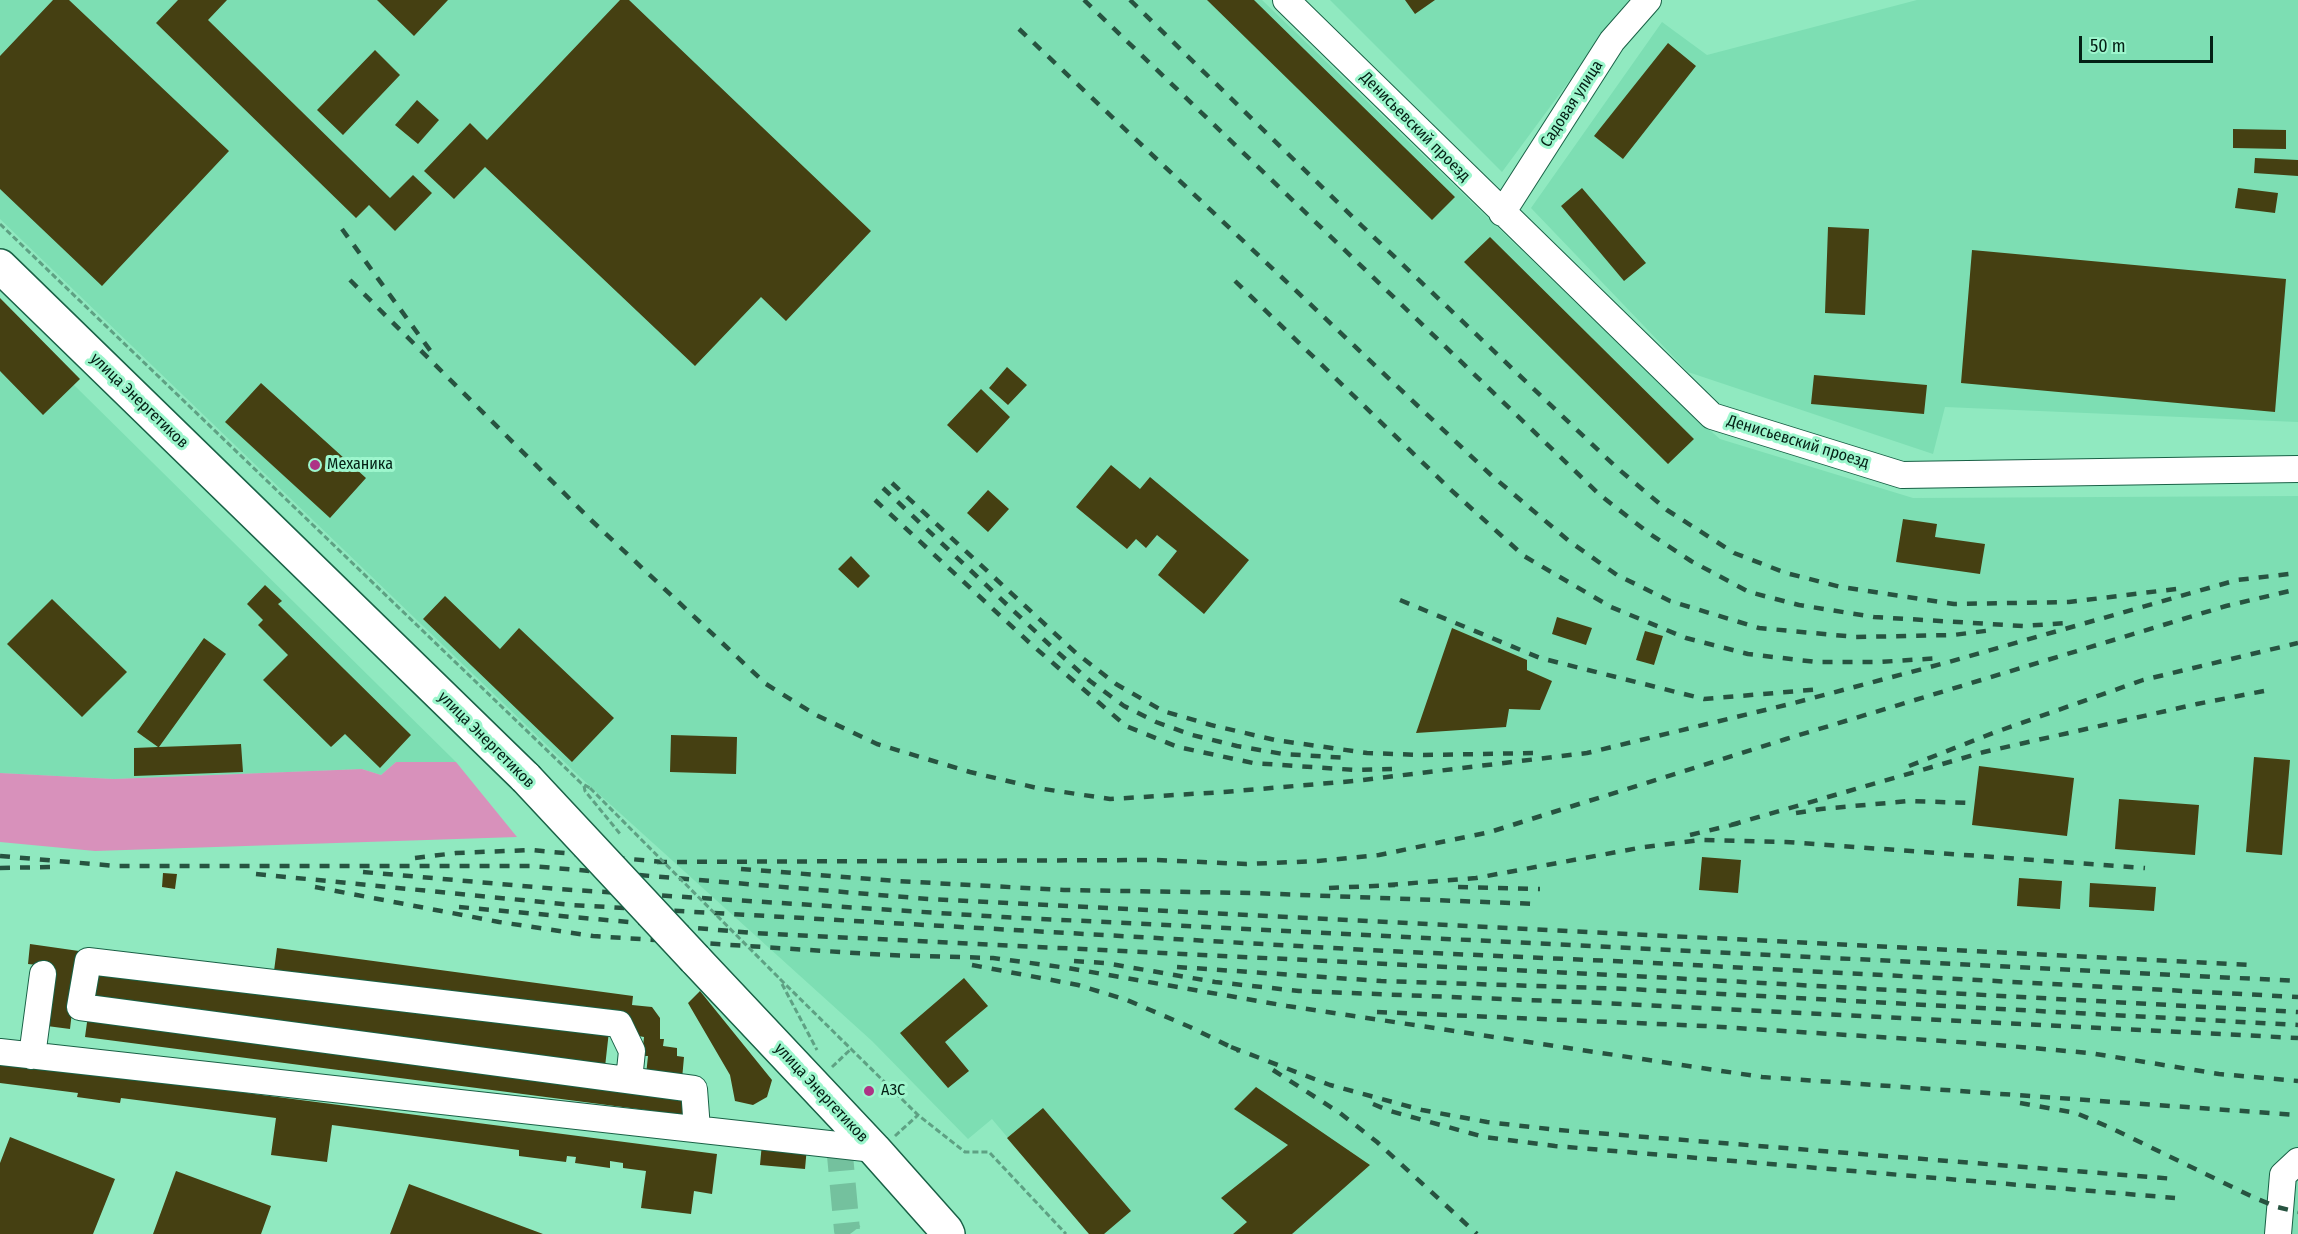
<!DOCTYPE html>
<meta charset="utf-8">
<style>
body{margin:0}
#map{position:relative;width:2298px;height:1234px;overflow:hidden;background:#90e9c0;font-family:"Fira Sans Condensed",sans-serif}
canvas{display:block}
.scale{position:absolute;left:2079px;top:36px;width:134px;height:27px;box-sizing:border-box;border:3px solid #042015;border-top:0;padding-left:8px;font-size:18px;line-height:21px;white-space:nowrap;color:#042015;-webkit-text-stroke:4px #9df6cd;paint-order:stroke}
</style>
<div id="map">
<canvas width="2298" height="1234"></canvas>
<div class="scale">50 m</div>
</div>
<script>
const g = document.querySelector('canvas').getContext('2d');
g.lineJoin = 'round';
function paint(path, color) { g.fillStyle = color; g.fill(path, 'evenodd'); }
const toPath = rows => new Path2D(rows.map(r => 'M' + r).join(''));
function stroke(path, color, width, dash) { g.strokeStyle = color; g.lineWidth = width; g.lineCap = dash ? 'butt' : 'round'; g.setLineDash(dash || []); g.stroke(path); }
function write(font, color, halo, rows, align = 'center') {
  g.font = font + ' "Fira Sans Condensed",sans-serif'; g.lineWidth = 6; g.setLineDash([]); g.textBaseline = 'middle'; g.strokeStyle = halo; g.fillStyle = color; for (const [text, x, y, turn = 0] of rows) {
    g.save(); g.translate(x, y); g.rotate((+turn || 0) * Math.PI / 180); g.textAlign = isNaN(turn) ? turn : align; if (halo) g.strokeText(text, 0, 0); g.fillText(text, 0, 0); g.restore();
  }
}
paint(toPath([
 [0,0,1262,0,1690,413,1720,439,1913,498,2298,496,2298,1234,1089,1234,992,1119,968,1139,872,1041,580,777,0,219],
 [1330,0,1629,0,1502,172],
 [1917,0,2298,0,2298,422,1945,407,1933,454,1688,372,1531,208,1662,22,1707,55],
 [0,312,456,762,396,762,381,775,362,769,114,779,0,773]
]), '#7ddeb3');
paint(toPath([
 [396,762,456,762,517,837,95,851,0,842,0,773,114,779,362,769,381,775]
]), '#d891bb');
paint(toPath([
 [53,0,69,0,229,151,102,286,0,189,0,56],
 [178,0,227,0,208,20,390,198,413,175,432,193,395,231,369,205,356,218,156,23],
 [377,0,448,0,414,36],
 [620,0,629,0,871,231,786,321,761,297,695,366,485,167,454,199,424,171,470,123,487,140],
 [1207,0,1254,0,1455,197,1432,220],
 [1405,0,1435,0,1415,14],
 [1668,43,1696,66,1623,159,1594,136],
 [375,50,400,75,343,135,317,110],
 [417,100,439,120,418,144,395,125],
 [2233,129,2286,130,2286,149,2233,148],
 [2255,158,2298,160,2298,176,2254,173],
 [1582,188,1646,263,1624,281,1561,206],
 [2238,188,2278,193,2275,213,2235,208],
 [1828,227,1869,229,1865,315,1825,313],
 [1490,237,1694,439,1668,464,1464,262],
 [1972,250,2286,279,2275,412,1961,383],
 [0,298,80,379,43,415,0,371],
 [1007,367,1027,385,1008,405,989,388],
 [1814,375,1927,385,1924,414,1811,404],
 [261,383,366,478,330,518,225,422],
 [981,389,1010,417,977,453,947,425],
 [1111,465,1140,489,1150,477,1249,560,1204,614,1158,575,1177,551,1157,535,1146,548,1136,539,1127,549,1076,507],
 [988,490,1009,509,988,532,967,513],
 [1903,519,1937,524,1935,537,1985,544,1980,574,1896,562],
 [851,556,870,576,858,588,838,569],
 [265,585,282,601,278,604,411,735,380,768,345,734,331,747,263,680,288,655,258,625,263,620,247,604],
 [445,596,500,649,519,628,614,718,572,762,423,619],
 [52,599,127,672,82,717,7,644],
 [1557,617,1592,628,1586,645,1552,634],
 [1452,628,1527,660,1527,670,1552,681,1540,710,1509,709,1506,727,1416,733],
 [1645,631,1663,636,1654,665,1636,660],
 [204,638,226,654,159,747,241,744,243,772,134,776,134,748,158,747,137,732],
 [671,735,737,737,736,774,670,772],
 [2254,757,2290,760,2282,855,2246,852],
 [1979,766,2074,778,2067,836,1972,825],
 [2119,799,2199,805,2195,855,2115,849],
 [1702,857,1741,860,1738,893,1699,890],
 [163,873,177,874,175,889,162,887],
 [2019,878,2062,881,2060,909,2017,906],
 [2090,883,2156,887,2154,911,2089,907],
 [30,944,79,951,70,1029,47,1026,55,967,28,964],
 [277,948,633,996,632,1005,652,1007,660,1018,660,1039,664,1039,663,1046,677,1048,677,1056,684,1057,682,1079,646,1075,648,1056,642,1056,644,1037,274,971],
 [96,964,609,1031,605,1067,91,1000],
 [964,978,988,1006,945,1042,969,1071,948,1088,900,1033],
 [700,991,772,1080,767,1097,753,1105,735,1101,730,1075,688,1003],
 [88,1015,686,1093,684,1115,85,1037],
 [0,1061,717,1154,712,1194,694,1191,691,1214,641,1208,646,1171,623,1168,623,1163,610,1161,610,1168,575,1163,576,1157,567,1156,566,1162,519,1156,519,1150,332,1125,327,1162,271,1155,276,1118,121,1098,120,1103,77,1097,78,1093,0,1083],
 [1256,1087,1370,1165,1292,1234,1233,1234,1247,1222,1221,1198,1288,1145,1234,1109],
 [1043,1108,1131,1211,1104,1234,1089,1234,1007,1138],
 [10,1137,115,1179,93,1234,0,1234,0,1163],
 [762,1143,807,1147,805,1169,760,1165],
 [176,1171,271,1206,261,1234,153,1234],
 [409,1184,543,1234,390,1234]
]), '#454012');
stroke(toPath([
 [839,1145,847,1230,850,1234]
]), '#74c19e', 26, [26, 13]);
const minor = toPath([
 [1286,0,1712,416,1902,475,2298,469],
 [1502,213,1612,41,1648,0],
 [0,1052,874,1149],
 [32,1056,43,974],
 [629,1080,632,1051,619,1024,88,961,80,1007,694,1089,697,1129],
 [2278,1234,2283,1175,2298,1161]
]);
const major = toPath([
 [0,266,526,778],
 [695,959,874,1149,946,1230,948,1234]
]);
stroke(minor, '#196146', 28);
stroke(major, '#196146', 36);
stroke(toPath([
 [0,224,581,783,590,788],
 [584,786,585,791,621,835],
 [780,979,918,1115,965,1152,989,1152,1066,1234],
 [782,984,817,1050],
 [832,1067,852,1048],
 [895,1136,918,1115]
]), '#5ea183', 3, [6, 3]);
stroke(minor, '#fff', 26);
stroke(major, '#fff', 33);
stroke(toPath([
 [1084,0,1600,495,1650,534,1691,561,1749,592,1799,605,1874,617,2023,626,2067,623],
 [1130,0,1362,226,1616,467,1667,510,1734,553,1786,573,1841,587,1954,604,2069,602,2184,588],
 [1019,29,1491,475,1569,541,1617,575,1670,601,1759,628,1856,637,1953,635,1993,630],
 [342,229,432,353],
 [350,280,591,520,766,684,816,715,877,744,970,772,1037,788,1110,799,1224,792,1354,781,1587,753,1790,704,1945,663,2237,580,2298,573],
 [1235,281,1450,489,1524,556,1611,607,1686,638,1748,654,1816,662,1879,662,1941,658],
 [892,483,1076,653,1116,684,1163,711,1211,725,1275,740,1367,753,1423,755,1539,753],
 [883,488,1053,648,1090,681,1124,706,1156,722,1192,735,1237,746,1283,754,1348,758],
 [875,500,1032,645,1126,726,1178,747,1253,763,1355,770,1392,769],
 [1400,600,1540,658,1704,699,1822,689],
 [1909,766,1993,733,2143,680,2298,643],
 [1796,813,1821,809,1909,801,1970,803],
 [1731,825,1984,752,2197,704,2264,691],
 [1690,835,1740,823],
 [0,856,116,866,530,866,928,899,2251,965],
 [415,858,456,853,531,850,663,862],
 [657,862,1156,860,1246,864,1318,861,1379,855,1490,832,1786,739,2226,606,2298,589],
 [0,868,50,867],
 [741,869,896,881,1064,890,1251,893,1538,904],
 [363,872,558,889,1003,917,2298,981],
 [256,874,572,905,1386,951,1635,962,2298,997],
 [1388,885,1476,878,1644,847,1701,840,1786,842,2145,868],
 [315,887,499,922,593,936,886,955,993,958,1068,968,1287,1006,1762,1077,2298,1115],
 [1458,887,1540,889],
 [1329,888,1395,885],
 [459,907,753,933,1633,976,2298,1012],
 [1074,961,1105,963,1215,982,1299,991,1604,1003,2298,1038],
 [972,965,1078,985,1127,1000,1190,1027,1239,1051],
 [1177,967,1381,981,1630,989,2298,1025],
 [1377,1012,1705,1026,1974,1043,2090,1053,2219,1074,2298,1081],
 [1231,1047,1330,1085,1422,1110,1487,1122,1558,1130,2175,1179],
 [1273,1070,1340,1113,1377,1142,1477,1234],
 [2020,1103,2076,1113,2111,1128,2255,1198,2277,1207,2298,1212],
 [1373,1104,1390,1111,1484,1137,1555,1146,2175,1198]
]), '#275340', 4.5, [10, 10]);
const majorBridge = toPath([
 [526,778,695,959]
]);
stroke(majorBridge, '#196146', 36, []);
stroke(toPath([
 [590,788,780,979]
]), '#5ea183', 3, [6, 3]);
stroke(majorBridge, '#fff', 33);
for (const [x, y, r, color] of [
 [315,465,6,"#ad3385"],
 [869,1091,6,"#ad3385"]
]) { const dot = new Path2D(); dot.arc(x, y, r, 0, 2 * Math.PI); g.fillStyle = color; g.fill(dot); stroke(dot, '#9df6cd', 2); }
write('16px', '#042015', '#9df6cd', [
 ["Садовая улица",1572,104,-57],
 ["Денисьевский проезд",1415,127,45],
 ["улица Энергетиков",139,401,44],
 ["Денисьевский проезд",1798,442,17],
 ["улица Энергетиков",486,740,45],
 ["улица Энергетиков",821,1093,47]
]);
write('16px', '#042015', '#9df6cd', [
 ["Механика",327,465],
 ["АЗС",881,1091]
], 'left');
</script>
